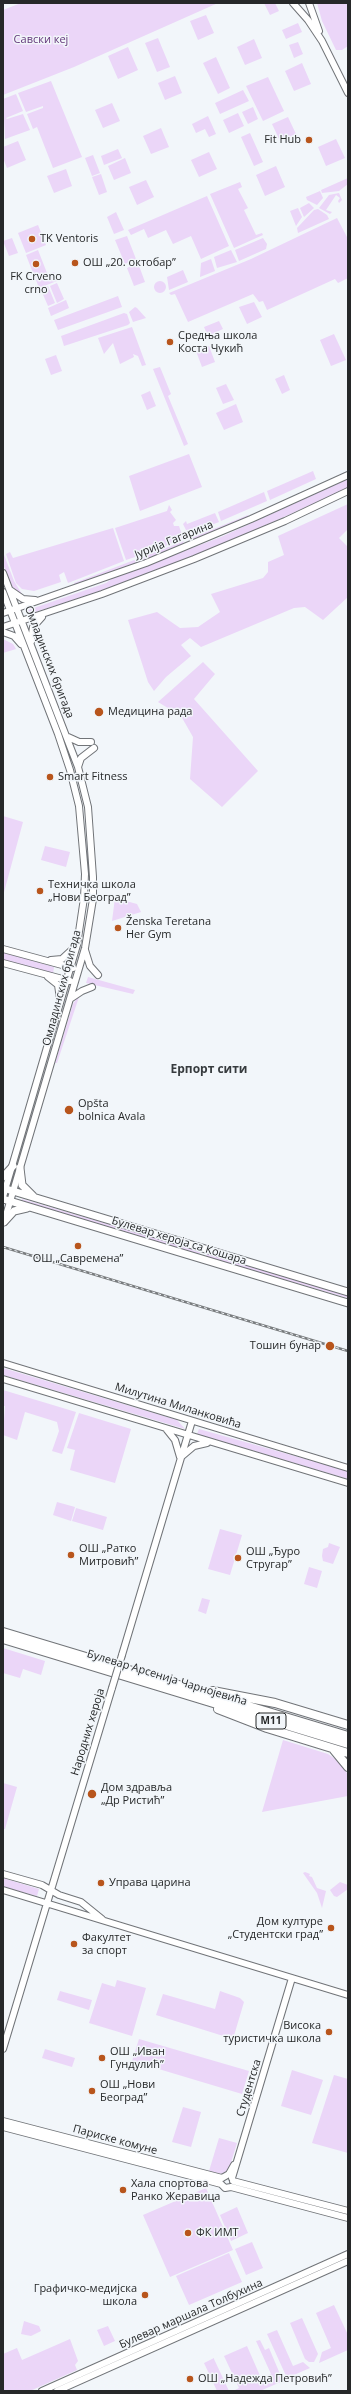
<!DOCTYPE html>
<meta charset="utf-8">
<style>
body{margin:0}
#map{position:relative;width:351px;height:2394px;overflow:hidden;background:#f2f6fa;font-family:"Open Sans",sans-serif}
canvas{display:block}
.frame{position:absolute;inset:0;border:4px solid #262829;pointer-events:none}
</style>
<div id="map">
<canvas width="351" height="2394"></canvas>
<div class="frame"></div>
</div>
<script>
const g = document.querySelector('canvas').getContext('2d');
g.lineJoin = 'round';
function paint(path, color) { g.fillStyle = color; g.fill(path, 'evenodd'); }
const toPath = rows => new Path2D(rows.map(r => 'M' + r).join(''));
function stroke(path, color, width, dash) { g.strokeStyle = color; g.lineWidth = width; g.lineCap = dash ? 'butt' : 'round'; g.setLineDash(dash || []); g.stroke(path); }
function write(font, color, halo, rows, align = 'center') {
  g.font = font + ' "Open Sans",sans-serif'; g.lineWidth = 3; g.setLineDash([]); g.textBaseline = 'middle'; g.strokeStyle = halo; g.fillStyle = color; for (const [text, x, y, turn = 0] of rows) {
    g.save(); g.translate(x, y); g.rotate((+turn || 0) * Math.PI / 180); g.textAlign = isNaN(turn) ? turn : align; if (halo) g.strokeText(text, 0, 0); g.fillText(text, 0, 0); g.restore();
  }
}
paint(toPath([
 [21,3,218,3,74,67,3,95,3,10],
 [264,3,275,3,279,11,270,15],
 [317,3,348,3,348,46,342,50,336,50,322,21],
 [206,15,214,33,198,40,190,21],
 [298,23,302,32,286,39,282,30],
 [158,38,170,67,157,72,145,43],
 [254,39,262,58,245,65,237,47],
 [298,42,303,54,294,58,289,45],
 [128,47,138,70,118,79,108,56],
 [216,57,230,88,218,94,203,63],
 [302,63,311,84,294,91,285,71],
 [175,76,182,93,165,100,158,83],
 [268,77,284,111,263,121,246,86],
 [51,81,82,157,53,168,37,127,33,129,27,114,43,108,43,106,26,112,18,93],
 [243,90,249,101,220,114,215,103],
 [16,94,23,111,6,118,7,119,23,114,30,130,5,139,3,99],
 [112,103,120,121,103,128,95,110],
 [253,107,258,119,248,124,242,112],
 [238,113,244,126,229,133,223,120],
 [208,116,216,134,209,137,205,129,196,133,192,124],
 [288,117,296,134,280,141,272,124],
 [161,128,169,147,151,154,143,136],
 [250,133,263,162,254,166,241,137],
 [336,139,345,158,326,166,318,147],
 [18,141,26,160,7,168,3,158,3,147],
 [118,149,122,158,104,165,101,156],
 [209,152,217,169,199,177,191,160],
 [93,155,100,173,92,176,85,158],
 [125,158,131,173,114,180,108,166],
 [276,166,285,187,265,196,256,175],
 [66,169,72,186,54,193,47,176],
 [101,174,107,192,99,195,92,177],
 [348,178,348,184,339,191,322,193,321,190],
 [146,180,154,197,137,205,129,187],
 [240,182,242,187,238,189,248,208,244,210,256,235,262,233,263,235,234,248,210,194],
 [320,191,323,198,317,205,307,200,306,197],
 [339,193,342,200,339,203,338,201,340,198,336,195,326,210,332,212,330,214,319,208,329,195],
 [207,196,229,246,201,259,191,236,173,244,166,230,148,238,144,229,131,235,128,230],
 [309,203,314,208,304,217,300,208],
 [298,208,302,217,296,226,290,211],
 [318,209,327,215,329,219,298,233,297,228,314,210],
 [116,212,124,230,114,234,107,217],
 [337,218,348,239,348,278,338,283,335,279,267,310,263,301,259,302,253,294,188,322,175,294,171,295,169,293,251,259],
 [38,225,46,245,26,253,18,233],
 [127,236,136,259,125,264,115,240],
 [12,238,18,253,9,256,3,241],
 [263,238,267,244,266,249,239,261,235,250],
 [38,250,47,273,35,278,26,255],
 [231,250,237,262,217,268,214,257],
 [211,259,215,271,200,277,201,263],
 [138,263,145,282,134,286,127,268],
 [183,270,188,282,169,290,167,277],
 [54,272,57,281,39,288,36,280],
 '154 287a6 6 0 1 1 12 0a6 6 0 1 1-12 0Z',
 [57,283,64,299,57,303,50,286],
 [48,286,55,303,48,306,41,290],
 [118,296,122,307,58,330,54,320],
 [66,300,69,308,51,316,48,308],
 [254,302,262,317,247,324,239,307],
 [135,307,137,308,146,318,133,322,129,312],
 [124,313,127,314,130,323,128,325,64,346,61,336],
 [219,321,223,329,208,336,204,327],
 [132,327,146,365,142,366,138,356,133,354,134,357,120,364,113,343,104,354,98,338],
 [334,334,346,360,331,366,320,340],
 [209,346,215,362,202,367,196,351],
 [56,355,62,371,51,375,45,359],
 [160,367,171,394,168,396,188,444,184,446,153,369],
 [284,375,290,390,282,394,275,379],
 [226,384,234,400,223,404,216,388],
 [150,391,156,406,147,410,141,395],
 [236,404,243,422,224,430,216,413],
 [189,454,202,487,140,511,129,476],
 [313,471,316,479,270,500,267,491],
 [348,479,348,488,224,544,138,578,61,605,60,604,29,614,28,610,106,583,113,578,221,537],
 [264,492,267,501,221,521,218,512],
 [348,504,348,529,339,538,348,547,348,597,323,620,305,607,294,608,201,647,190,638,181,645,191,656,166,677,154,691,148,682,128,620,157,612,180,628,198,627,220,612,211,594,263,578,268,572,268,562,284,555,278,536],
 [169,505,172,510,170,512,176,520,173,523,174,526,179,526,183,538,159,549,126,560,115,528,167,511],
 [215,513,219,522,193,532,186,530,183,524,186,521,187,524],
 [248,515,248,517,195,540,189,539],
 [113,528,124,561,68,583,64,572,59,575,61,582,34,591,22,589,16,583,6,554,10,552,13,558],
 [184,541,181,547,75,585,74,583],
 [3,552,14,581,22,594,21,597,12,587,3,564],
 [3,639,13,644,16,649,3,653],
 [203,662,215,674,194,699,258,771,222,807,190,779,193,737,181,716,158,702],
 [3,816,23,822,3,896,4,845],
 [45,846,70,852,66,867,41,860],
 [115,898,137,904,141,912,112,921],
 [3,952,54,967,53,974,3,960],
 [88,977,135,990,133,994,86,983],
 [80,994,57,1063,55,1063,73,1004],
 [22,1199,200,1251,200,1253,198,1255,21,1202],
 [207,1253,348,1294,348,1298,206,1257],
 [3,1368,177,1420,185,1429,3,1375],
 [3,1390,76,1412,62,1454,52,1451,59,1431,57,1422,25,1412,17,1440,3,1435,5,1406,3,1406],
 [79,1413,131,1429,115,1483,70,1470,75,1450,67,1448],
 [199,1429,348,1471,348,1479,197,1434],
 [57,1502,75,1507,71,1521,53,1515],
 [76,1508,107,1517,103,1530,72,1521],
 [220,1529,242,1535,230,1575,208,1569],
 [329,1543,340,1547,333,1564,323,1561,322,1556,323,1549,328,1547],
 [309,1567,322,1571,317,1588,304,1584],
 [202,1598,210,1600,206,1614,198,1611],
 [3,1648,45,1661,41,1675,23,1669,20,1678,3,1673],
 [283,1740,328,1754,341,1763,348,1775,348,1796,262,1812],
 [3,1783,17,1787,5,1829,3,1829],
 [305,1872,310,1874,309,1876,312,1877,317,1888,326,1891,322,1908,317,1893,303,1873],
 [3,1878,39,1889,37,1896,3,1887],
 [340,1882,348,1885,348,1889,337,1897,334,1896,330,1890],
 [117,1980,146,1988,132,2036,89,2023,102,1983,115,1987],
 [60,1991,92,2000,89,2010,57,2000],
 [220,1991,240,1998,244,2002,233,2039,156,2015,163,1994,215,2009],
 [139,2039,249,2071,242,2094,132,2061],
 [45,2049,75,2058,72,2067,42,2058],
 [292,2070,323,2080,311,2115,281,2106],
 [334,2075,348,2079,348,2153,312,2143],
 [183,2107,201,2112,191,2147,172,2142],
 [219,2138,237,2143,229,2169,222,2174,209,2171],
 [206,2188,233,2250,170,2277,143,2215],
 [237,2207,248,2233,231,2241,220,2215],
 [252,2242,263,2268,246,2275,235,2249],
 [229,2253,242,2282,189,2305,176,2276],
 [334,2305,348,2335,348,2350,319,2363,322,2352,331,2348,316,2313],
 [302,2318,318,2354,314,2362,309,2362,305,2359,290,2323],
 [24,2321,39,2326,41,2331,31,2336,21,2334],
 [108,2326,115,2341,104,2346,97,2330],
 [277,2330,293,2366,303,2362,310,2368,287,2378,267,2334],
 [70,2339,78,2361,75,2365,77,2370,30,2391,3,2391,3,2354,17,2348,22,2360],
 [260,2340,265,2350,269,2348,283,2381,260,2391,233,2391,239,2388,224,2356,247,2346,261,2378,271,2374,256,2341],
 [214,2358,214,2359,229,2391,217,2391,204,2363]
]), '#ebd6f8');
const secondary = toPath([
 [293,3,308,20,322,41,348,93],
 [309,3,319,31],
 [3,573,78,767,88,807,93,877,93,899,85,948,4,1222],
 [10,590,23,599,35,600],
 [3,592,58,734,70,770,79,806,85,874,84,898,77,945,3,1197],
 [3,613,146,563,251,519,348,475],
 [3,627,102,594,194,559,285,521,348,491],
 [3,632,14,636,21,644],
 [31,642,33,627,42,617],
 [68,737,79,742,91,742],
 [78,767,81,758,94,748],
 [3,949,73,968],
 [85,950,90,966,98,975],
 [51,960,62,959,76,946],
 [3,963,70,981],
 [48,977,58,985,60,999],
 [70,999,82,991,92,987],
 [3,1363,348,1468],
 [3,1379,348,1483],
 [167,1430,175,1440,180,1457],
 [181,1457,194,1446,207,1443],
 [122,1655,192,1421],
 [3,1874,42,1885,59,1895,81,1902,102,1919],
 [3,1890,348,1995],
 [3,2049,112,1688],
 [3,2121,222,2178],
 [3,2127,206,2180,221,2184,225,2188,231,2187,348,2218],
 [222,2178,229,2174,234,2165],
 [232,2178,292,1978],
 [233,2181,348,2211],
 [42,2391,348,2254],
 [57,2391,348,2261]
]);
const primary = toPath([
 [20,1168,22,1185,33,1196],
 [3,1177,13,1166],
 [3,1188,348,1292],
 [3,1199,348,1303],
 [4,1222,14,1211,27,1208]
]);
const highway = toPath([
 [3,1632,348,1736],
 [3,1639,348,1744],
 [213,1691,275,1703,348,1725],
 [218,1709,267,1728,348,1753],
 [334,1750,348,1767]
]);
stroke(secondary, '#717478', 8);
stroke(primary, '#717478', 9);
stroke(highway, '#717478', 10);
stroke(secondary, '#fff', 6);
stroke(primary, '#fff', 7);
stroke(highway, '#fff', 8);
const rail = toPath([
 [3,1247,348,1351]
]);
stroke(rail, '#797c7e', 2.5);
stroke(rail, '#f2f6fa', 1, [3]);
const secondaryBridge = toPath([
 [112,1688,122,1655]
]);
stroke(secondaryBridge, '#717478', 8, []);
stroke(secondaryBridge, '#fff', 6);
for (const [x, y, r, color] of [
 [309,140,4,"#b8551c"],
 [32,239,4,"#b8551c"],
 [75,263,4,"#b8551c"],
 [36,264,4,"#b8551c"],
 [170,342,4,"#b8551c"],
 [99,712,5,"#b8551c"],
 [50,777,4,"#b8551c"],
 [40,891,4,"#b8551c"],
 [118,928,4,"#b8551c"],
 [69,1110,5,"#b8551c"],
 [78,1246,4,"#b8551c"],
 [330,1346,5,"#b8551c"],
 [71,1555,4,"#b8551c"],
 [238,1558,4,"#b8551c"],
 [92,1794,5,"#b8551c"],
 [101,1883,4,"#b8551c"],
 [331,1928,4,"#b8551c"],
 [74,1944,4,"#b8551c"],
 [329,2032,4,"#b8551c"],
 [102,2058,4,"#b8551c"],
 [92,2091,4,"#b8551c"],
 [123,2190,4,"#b8551c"],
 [188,2233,4,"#b8551c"],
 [145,2295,4,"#b8551c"],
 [190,2379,4,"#b8551c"]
]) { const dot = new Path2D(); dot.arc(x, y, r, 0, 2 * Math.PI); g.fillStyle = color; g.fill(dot); stroke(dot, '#f2f6fa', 1.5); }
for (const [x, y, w] of [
 [271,1721,30]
]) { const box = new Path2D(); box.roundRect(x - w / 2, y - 8, w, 16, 3); g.fillStyle = '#f2f6fa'; g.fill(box); stroke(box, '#262829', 1); }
write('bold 10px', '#262829', null, [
 ["M11",271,1721]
]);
write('11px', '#62367a', '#f2f6fa', [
 ["Савски кеј",41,40]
]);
write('11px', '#262829', '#f2f6fa', [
 ["Fit Hub",301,140,"right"],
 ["TK Ventoris",40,239],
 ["ОШ „20. октобар”",83,263],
 ["FK Crveno",36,277,"center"],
 ["crno",36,290,"center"],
 ["Средња школа",178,336],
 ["Коста Чукић",178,349],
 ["Медицина рада",108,712],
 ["Smart Fitness",58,777],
 ["Техничка школа",48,885],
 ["„Нови Београд”",48,898],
 ["Ženska Teretana",126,922],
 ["Her Gym",126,935],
 ["Opšta",78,1104],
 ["bolnica Avala",78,1117],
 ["ОШ „Савремена”",78,1259,"center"],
 ["Тошин бунар",321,1346,"right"],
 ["ОШ „Ратко",79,1549],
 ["Митровић”",79,1562],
 ["ОШ „Ђуро",246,1552],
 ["Стругар”",246,1565],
 ["Дом здравља",101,1788],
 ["„Др Ристић”",101,1801],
 ["Управа царина",109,1883],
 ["Дом културе",323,1922,"right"],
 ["„Студентски град”",323,1935,"right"],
 ["Факултет",82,1938],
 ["за спорт",82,1951],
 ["Висока",321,2026,"right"],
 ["туристичка школа",321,2039,"right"],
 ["ОШ „Иван",110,2052],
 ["Гундулић”",110,2065],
 ["ОШ „Нови",100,2085],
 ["Београд”",100,2098],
 ["Хала спортова",131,2184],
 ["Ранко Жеравица",131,2197],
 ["ФК ИМТ",196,2233],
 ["Графичко-медијска",137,2289,"right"],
 ["школа",137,2302,"right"],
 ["ОШ „Надежда Петровић”",198,2379]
], 'left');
write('11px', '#262829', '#f2f6fa', [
 ["Јурија Гагарина",174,540,-22],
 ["Омладинских бригада",49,662,69],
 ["Омладинских бригада",62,988,-75],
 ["Булевар хероја са Кошара",179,1241,17],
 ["Милутина Миланковића",178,1406,17],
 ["Булевар Арсенија Чарнојевића",167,1678,17],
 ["Народних хероја",88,1732,-73],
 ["Студентска",249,2088,-73],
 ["Париске комуне",115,2140,15],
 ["Булевар маршала Толбухина",191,2314,-24]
]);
write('bold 12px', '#373b3e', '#f2f6fa', [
 ["Ерпорт сити",209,1070]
]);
</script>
